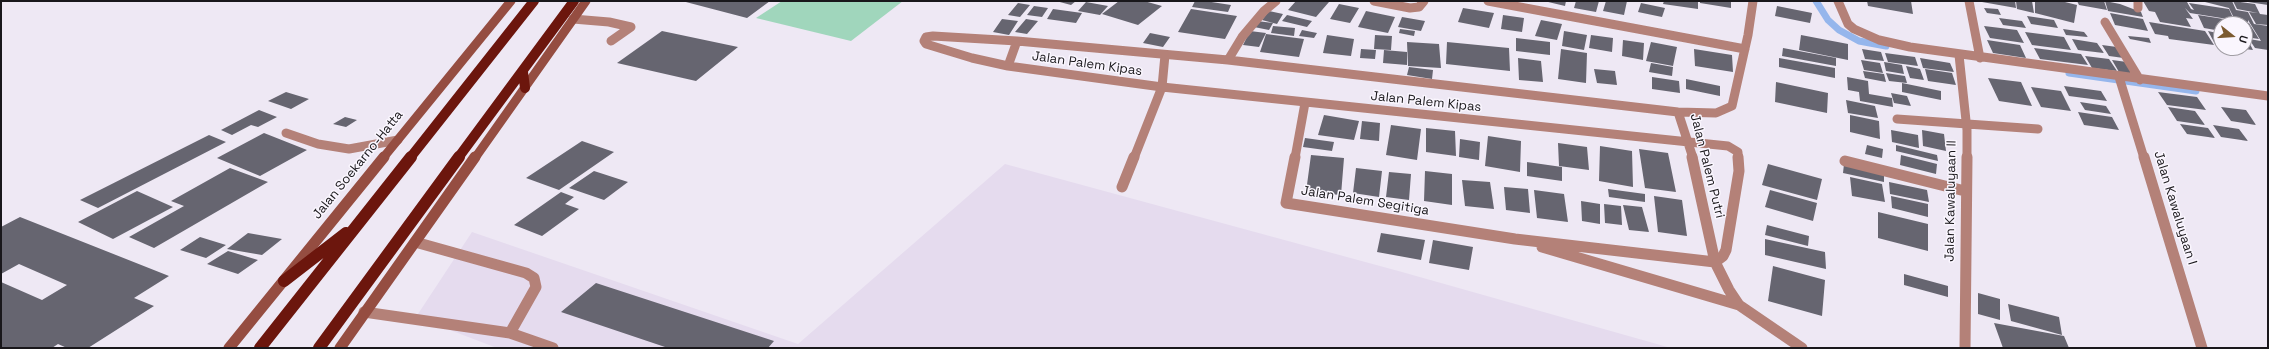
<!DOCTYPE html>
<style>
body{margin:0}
#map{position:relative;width:2269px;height:349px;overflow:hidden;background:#eee8f4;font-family:"Space Grotesk",sans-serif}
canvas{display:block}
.frame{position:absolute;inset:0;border:2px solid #19171b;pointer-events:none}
.north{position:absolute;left:2213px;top:16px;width:40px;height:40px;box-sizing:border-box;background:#faf6fe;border:1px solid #a09da3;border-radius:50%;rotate:107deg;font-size:11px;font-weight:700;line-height:16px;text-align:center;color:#19171b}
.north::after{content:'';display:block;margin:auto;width:14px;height:18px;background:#7b5a30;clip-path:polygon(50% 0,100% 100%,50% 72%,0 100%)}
</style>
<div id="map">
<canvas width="2269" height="349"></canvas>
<div class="frame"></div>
<div class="north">U</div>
</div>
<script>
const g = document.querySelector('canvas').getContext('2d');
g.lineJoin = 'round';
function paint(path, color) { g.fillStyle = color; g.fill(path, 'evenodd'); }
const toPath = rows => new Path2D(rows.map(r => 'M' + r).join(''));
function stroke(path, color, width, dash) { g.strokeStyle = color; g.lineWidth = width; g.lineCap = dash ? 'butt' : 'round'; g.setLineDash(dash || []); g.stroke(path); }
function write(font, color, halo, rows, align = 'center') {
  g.font = font + ' "Space Grotesk",sans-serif'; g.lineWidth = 3; g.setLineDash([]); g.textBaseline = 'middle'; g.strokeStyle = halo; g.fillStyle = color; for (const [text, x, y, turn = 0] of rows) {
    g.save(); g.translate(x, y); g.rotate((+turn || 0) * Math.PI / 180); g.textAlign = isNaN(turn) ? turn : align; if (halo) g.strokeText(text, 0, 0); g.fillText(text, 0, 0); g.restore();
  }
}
paint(toPath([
 [1005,164,1402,272,1671,348,497,348,416,317,472,232,798,344]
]), '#e5dbee');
paint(toPath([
 [782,1,903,1,851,41,756,18]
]), '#a0d6bc');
stroke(toPath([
 [1816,1,1828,20,1839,30,1859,41,1886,46],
 [2069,73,2196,91]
]), '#95b6ec', 7);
paint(toPath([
 [682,1,770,1,747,18],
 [1056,1,1076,1,1071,5],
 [1119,1,1144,1,1162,6,1138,25,1102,14],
 [1195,1,1205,1,1231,5,1228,12,1192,7],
 [1296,1,1325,1,1329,2,1316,17,1288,10],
 [1544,1,1566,1,1565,6],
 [1576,1,1599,1,1596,12,1574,8],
 [1606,1,1627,1,1624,15,1603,11],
 [1664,1,1698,1,1698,9,1663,4],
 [1700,1,1731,1,1731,8,1700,3],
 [1867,1,1911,1,1913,14,1868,6],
 [2015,1,2016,8,1982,2,1982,1],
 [2016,1,2032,1,2034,13,2017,9],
 [2035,1,2061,1,2077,5,2074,23,2035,13],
 [2077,1,2104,1,2107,10,2079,5],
 [2105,1,2120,4,2141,12,2143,17,2108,11],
 [2143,1,2184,1,2187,2,2191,9,2194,10,2189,3,2229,9,2234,20,2190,13,2185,8,2193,19,2186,18,2191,27,2160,22,2155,12,2149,11],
 [2201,1,2232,1,2236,10,2248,12,2254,24,2268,26,2268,50,2255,48,2249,39,2261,41,2248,20,2248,22,2235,20,2229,8],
 [2233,1,2255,4,2260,14,2268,15,2268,25,2256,24,2249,12,2258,13,2237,9],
 [2248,1,2268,1,2268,5,2248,2],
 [1086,2,1108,6,1100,15,1078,11],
 [1018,3,1030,5,1020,17,1008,15],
 [1641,3,1665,8,1662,17,1638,12],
 [1339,4,1359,8,1350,23,1330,19],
 [1034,6,1048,8,1042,17,1027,15],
 [1777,6,1812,13,1810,23,1775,16],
 [1463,8,1494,13,1489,28,1458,22],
 [1984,8,1998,9,2001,15,1987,13],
 [1053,9,1082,13,1076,23,1047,19],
 [1191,9,1237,16,1225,39,1178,32],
 [1269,11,1283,14,1277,24,1262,20],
 [1366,11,1395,17,1388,33,1358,27],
 [2110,13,2143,19,2148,31,2115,25],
 [1287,15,1312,21,1307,27,1282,21],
 [1503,15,1524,18,1522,32,1501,29],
 [2198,15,2249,23,2259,39,2245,37,2245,24,2221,24,2221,31,2204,28],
 [2027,16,2054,20,2058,28,2031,24],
 [1402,17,1425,21,1421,31,1398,27],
 [1999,18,2022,21,2026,28,2003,25],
 [1002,19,1018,21,1009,35,993,32],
 [1026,19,1038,21,1027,34,1015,32],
 [1541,20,1562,24,1557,40,1535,36],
 [1257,21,1273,23,1269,30,1254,27],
 [2149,22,2205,31,2214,45,2169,39,2168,36,2155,34],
 [1273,26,1295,28,1294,36,1271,33],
 [1984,26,2017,30,2024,43,1990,38],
 [1400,29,1415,31,1414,36,1399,33],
 [2063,29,2084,32,2088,37,2066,35],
 [1302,30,1317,33,1314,38,1299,36],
 [662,31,738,47,696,81,617,63],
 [1250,31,1266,33,1259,47,1243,45],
 [1564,31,1587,35,1584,50,1562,46],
 [2208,31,2221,34,2221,45,2215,44],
 [2025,32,2064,37,2071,50,2032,45],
 [1150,33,1170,37,1163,47,1143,43],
 [1266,34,1304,39,1299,57,1260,52],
 [1327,35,1354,39,1351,56,1323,53],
 [1375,35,1392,36,1391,50,1374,49],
 [1591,35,1613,38,1612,52,1589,48],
 [1801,35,1848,44,1848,60,1799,50],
 [2128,36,2149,38,2151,43,2130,39],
 [1516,38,1550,42,1550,55,1516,51],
 [2245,38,2247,38,2253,50,2245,49],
 [2072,39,2097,43,2104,53,2078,50],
 [1623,40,1644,43,1643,60,1622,56],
 [1987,40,2020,45,2026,58,1993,53],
 [1407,42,1439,44,1441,68,1408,66],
 [1447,42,1509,48,1510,71,1446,64],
 [1651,42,1677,47,1673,66,1646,61],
 [2102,45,2117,47,2124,58,2109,56],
 [1783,48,1836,58,1836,66,1782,56],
 [2034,48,2081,54,2088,65,2040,59],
 [1361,49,1376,50,1375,59,1360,58],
 [1561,49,1587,53,1586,83,1558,79],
 [1694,49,1732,55,1733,72,1695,66],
 [1862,49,1881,52,1884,61,1865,59],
 [1384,50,1407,52,1407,65,1383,63],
 [1885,53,1915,57,1918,66,1888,62],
 [2085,56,2109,59,2117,71,2092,68],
 [1518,58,1541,61,1543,82,1519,80],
 [1779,58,1835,68,1835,78,1779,67],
 [1920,58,1950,63,1954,72,1923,68],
 [1861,60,1880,63,1883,73,1864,70],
 [2112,60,2127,62,2134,74,2119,72],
 [1884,62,1902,65,1904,74,1886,71],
 [1651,63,1673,67,1672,76,1649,72],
 [1906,66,1920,69,1924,80,1910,78],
 [1409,67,1433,70,1432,79,1407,75],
 [1594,69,1615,71,1617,85,1597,83],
 [1925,69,1952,73,1956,85,1928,81],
 [1863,71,1884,74,1886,82,1865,78],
 [1886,73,1905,76,1907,83,1889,81],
 [1652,77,1679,81,1680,93,1652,89],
 [1847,77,1868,81,1869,94,1892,98,1893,107,1860,101,1859,92,1848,90],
 [1988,78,2021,82,2032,106,1999,101],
 [1686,79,1720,86,1720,96,1686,89],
 [1776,82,1828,93,1827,113,1775,102],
 [1902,83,1941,91,1941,100,1902,92],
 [2064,86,2101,91,2107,101,2069,96],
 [2031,87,2061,91,2071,111,2041,107],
 [286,92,309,99,291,109,268,101],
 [2158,92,2197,97,2206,110,2167,105],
 [1891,93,1907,96,1911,106,1894,103],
 [1846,100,1875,106,1878,118,1848,113],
 [2080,102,2106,106,2111,114,2085,110],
 [2168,107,2195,111,2205,125,2177,121],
 [2221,107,2246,110,2256,125,2231,121],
 [259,110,277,117,258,127,251,125,232,135,221,130],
 [2078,112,2112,117,2119,130,2084,125],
 [1324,115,1359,121,1354,140,1318,135],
 [1850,115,1879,121,1880,139,1850,132],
 [345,117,357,120,346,127,333,124],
 [1362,121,1380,123,1379,141,1360,139],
 [2180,124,2208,128,2215,138,2187,134],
 [1391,125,1421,129,1417,160,1386,155],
 [2213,125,2239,129,2248,141,2221,137],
 [1426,128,1455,131,1456,156,1426,152],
 [1891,130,1918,135,1919,148,1892,142],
 [1922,130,1944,134,1946,151,1923,146],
 [264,133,307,150,260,176,217,158],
 [209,135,226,142,98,208,80,200],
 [1488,136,1521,141,1520,172,1485,166],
 [1305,138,1334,142,1332,151,1303,147],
 [1460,139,1480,142,1479,160,1459,157],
 [582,141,614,152,559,190,526,178],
 [1558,143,1587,147,1589,170,1559,166],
 [1867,145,1883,149,1882,158,1865,154],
 [1896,145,1937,155,1938,161,1896,151],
 [1600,146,1632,151,1633,187,1599,181],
 [1639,149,1668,153,1676,192,1645,188],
 [1311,155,1344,158,1341,195,1306,192],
 [1901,155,1937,164,1936,174,1900,165],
 [1527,162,1562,167,1562,181,1527,176],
 [1768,164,1822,179,1817,200,1762,185],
 [1844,164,1884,173,1884,182,1843,173],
 [230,168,268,182,154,248,129,237,184,206,171,201],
 [1356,168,1382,171,1379,197,1353,193],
 [594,171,628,182,604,200,569,188],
 [1425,171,1452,174,1452,205,1424,201],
 [1389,172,1411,174,1409,200,1386,197],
 [1850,177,1882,184,1885,202,1852,196],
 [1462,180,1490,182,1494,209,1465,206],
 [1889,182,1927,190,1929,202,1890,194],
 [1504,187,1528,189,1530,213,1506,210],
 [1608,189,1645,194,1645,202,1609,197],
 [1534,190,1564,194,1568,222,1537,218],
 [1770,190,1817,203,1813,221,1765,207],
 [137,191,173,207,113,239,78,222],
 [561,192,574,197,565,204,579,209,542,236,514,225],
 [1654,196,1682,200,1687,236,1658,232],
 [1891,196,1928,204,1928,217,1892,208],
 [1581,201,1600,204,1600,224,1582,221],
 [1604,204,1621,206,1622,225,1605,223],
 [1623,205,1642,207,1649,232,1629,230],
 [1878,212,1928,224,1928,251,1878,238],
 [20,217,169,276,134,298,154,306,88,348,67,348,58,344,52,348,1,348,1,282,42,300,67,285,19,264,1,274,1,227],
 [1767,225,1809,236,1808,246,1765,235],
 [248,233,282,239,262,255,227,249],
 [1381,233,1425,240,1421,260,1377,252],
 [200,237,226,245,206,258,180,250],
 [1765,239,1825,252,1826,269,1765,255],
 [1433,240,1473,247,1469,270,1429,263],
 [228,251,258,260,238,274,207,264],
 [1773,266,1825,280,1822,316,1768,301],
 [1904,274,1948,286,1948,297,1904,285],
 [596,283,774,341,768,348,668,348,561,312],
 [1978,293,2000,299,2000,320,1978,314],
 [2008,304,2059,317,2062,335,2011,321],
 [1994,323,2064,336,2069,348,2003,348]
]), '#666570');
stroke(toPath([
 [573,19,609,22,631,27,611,41],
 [286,133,318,144,349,149,398,140],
 [1689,142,1728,146,1738,152,1738,158]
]), '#b48178', 9);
stroke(toPath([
 [415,242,526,273,534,278,536,287,510,333,553,348],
 [1715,262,1723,256,1726,250,1739,171,1738,157],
 [364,312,510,333]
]), '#b48178', 11);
stroke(toPath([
 [1374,1,1410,8,1419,7,1424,1],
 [1488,1,1745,49],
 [1838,1,1848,24,1854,29,1879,40,1910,47,2268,96],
 [1969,1,1980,58],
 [2138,1,2138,8],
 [2105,22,2140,80],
 [1959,55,1967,130,1967,158],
 [1228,60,1242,37,1264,11,1276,1],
 [1008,66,1017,41],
 [2119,77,2144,158],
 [1678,112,1693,158],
 [1897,119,2038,129],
 [1689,142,1162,87,1008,66,972,58,926,44,924,41,926,37,933,36,1017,41,1228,60,1678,112,1716,113,1732,106,1748,35,1753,1],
 [1134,158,1162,87,1165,55],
 [1295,158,1305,103]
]), '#b48178', 9);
stroke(toPath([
 [1295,157,1286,203,1515,239,1715,262],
 [1692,157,1715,262,1729,290,1739,305,1802,348],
 [2144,157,2202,348],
 [1845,161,1965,191],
 [1122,187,1134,157],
 [1542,247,1739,305],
 [1965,348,1967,157]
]), '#b48178', 11);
stroke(toPath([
 [383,158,511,1],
 [475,158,586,1]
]), '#954d41', 9);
stroke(toPath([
 [229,348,384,157],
 [340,348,475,157]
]), '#954d41', 11);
stroke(toPath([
 [523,72,525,88],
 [410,158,534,1],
 [458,158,574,1]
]), '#6c160d', 10);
stroke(toPath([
 [284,281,346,233],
 [260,348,411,157],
 [319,348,459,157]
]), '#6c160d', 12);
write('13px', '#19171b', '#faf6fe', [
 ["Jalan Palem Kipas",1087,64,8],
 ["Jalan Palem Kipas",1426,102,6],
 ["Jalan Soekarno-Hatta",358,165,-51],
 ["Jalan Palem Putri",1707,166,76],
 ["Jalan Palem Segitiga",1365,201,9],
 ["Jalan Kawaluyaan II",1951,201,-89],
 ["Jalan Kawaluyaan I",2175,208,73]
]);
</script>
